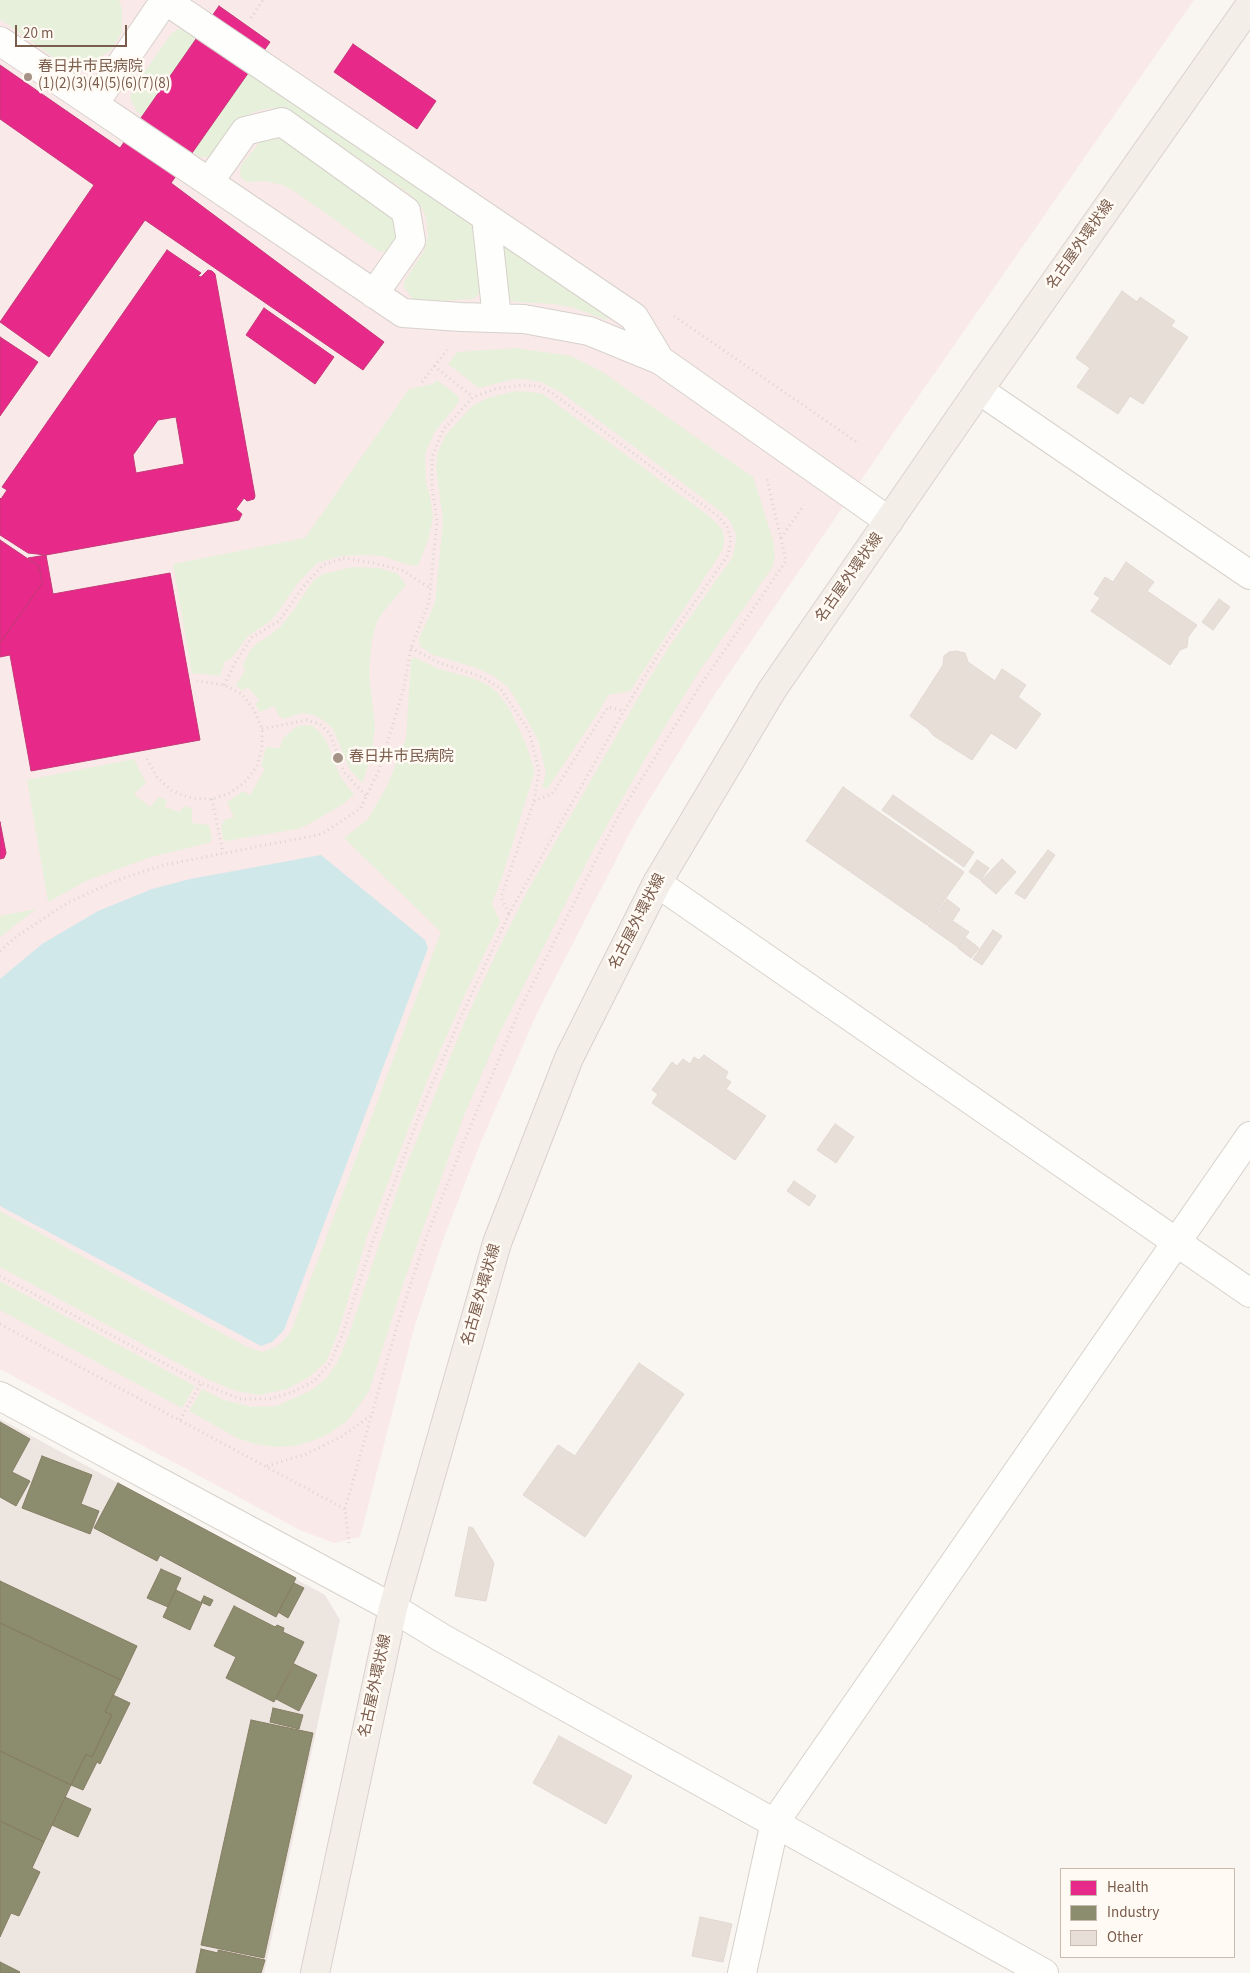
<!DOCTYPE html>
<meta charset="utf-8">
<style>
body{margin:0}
#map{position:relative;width:1250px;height:1973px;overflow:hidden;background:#f9f5f0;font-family:"Source Sans 3",sans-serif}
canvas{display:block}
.legend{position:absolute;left:1060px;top:1868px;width:175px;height:90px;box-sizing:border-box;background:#fffaf3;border:1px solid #cabbb1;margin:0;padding:6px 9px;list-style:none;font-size:15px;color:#7a5c4d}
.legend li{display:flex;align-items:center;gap:10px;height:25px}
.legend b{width:25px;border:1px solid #cabbb1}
.scale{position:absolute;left:15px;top:25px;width:112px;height:22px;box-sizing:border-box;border:2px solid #7a5c4d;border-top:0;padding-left:6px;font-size:15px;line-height:18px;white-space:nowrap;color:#7a5c4d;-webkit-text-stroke:4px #fffaf3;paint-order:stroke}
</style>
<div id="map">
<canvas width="1250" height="1973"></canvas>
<ul class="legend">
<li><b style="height:14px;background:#e7298a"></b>Health</li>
<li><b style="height:14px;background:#8c8c6e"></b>Industry</li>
<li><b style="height:14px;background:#e6ded7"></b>Other</li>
</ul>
<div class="scale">20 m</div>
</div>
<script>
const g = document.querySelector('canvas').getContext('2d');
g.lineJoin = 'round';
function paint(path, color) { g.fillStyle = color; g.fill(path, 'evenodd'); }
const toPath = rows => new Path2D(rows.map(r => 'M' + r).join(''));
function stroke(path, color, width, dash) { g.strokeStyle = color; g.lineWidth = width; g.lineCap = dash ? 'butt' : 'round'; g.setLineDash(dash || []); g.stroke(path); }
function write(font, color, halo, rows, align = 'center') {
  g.font = font + ' "Source Sans 3","Noto Sans JP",sans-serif'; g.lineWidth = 5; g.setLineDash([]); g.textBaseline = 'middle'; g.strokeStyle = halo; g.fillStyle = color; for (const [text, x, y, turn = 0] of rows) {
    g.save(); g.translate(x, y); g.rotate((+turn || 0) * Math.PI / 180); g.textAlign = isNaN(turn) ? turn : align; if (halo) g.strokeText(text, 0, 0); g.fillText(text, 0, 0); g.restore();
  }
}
paint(toPath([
 [0,1419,325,1595,340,1620,264,1973,0,1973]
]), '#ede5e0');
paint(toPath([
 [0,0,1194,0,900,423,715,694,636,821,537,1013,480,1144,443,1240,414,1328,360,1537,334,1543,300,1530,0,1369]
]), '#fae9e9');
paint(toPath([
 [0,0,119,0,122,10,122,32,111,50,95,60,73,64,57,60,0,19],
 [184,28,191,30,472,226,475,232,482,290,478,295,473,299,419,302,412,298,404,288,404,282,425,249,428,234,426,218,422,207,411,195,293,112,272,108,260,110,247,115,237,124,213,155,208,157,200,157,137,112,130,98,133,88,171,34,178,29],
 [273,138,284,140,395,219,398,237,387,251,380,252,294,191,283,185,265,181,247,182,242,179,240,174,241,165,259,143],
 [504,243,609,316,606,320,574,308,554,304,514,302,510,299,501,248],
 [516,348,571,356,601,371,753,477,773,540,775,556,772,568,698,673,645,759,593,850,499,1034,463,1118,404,1281,369,1391,358,1407,346,1422,330,1433,313,1441,294,1446,275,1447,255,1444,237,1438,189,1411,202,1389,224,1400,252,1407,276,1406,310,1391,326,1379,337,1363,347,1340,402,1176,465,1021,495,956,528,890,649,679,671,644,732,558,735,546,736,535,733,527,728,518,720,511,562,393,541,382,522,379,514,379,479,388,448,364,457,352],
 [437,380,459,397,458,403,434,433,425,454,426,483,430,496,433,518,428,540,418,566,405,564,382,556,366,555,342,556,317,563,297,584,278,612,269,622,248,636,231,659,225,661,220,676,192,673,173,564,305,538,409,389,433,384],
 [516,391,531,392,543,394,713,519,723,531,724,542,722,551,630,691,608,695,598,713,547,789,542,787,546,773,538,740,517,701,508,687,495,677,477,668,433,655,420,646,419,639,435,603,443,521,436,468,438,452,445,436,472,406,488,398],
 [352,567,379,568,398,574,406,585,383,612,377,622,372,639,369,672,375,728,371,758,362,783,350,770,333,729,323,720,313,715,302,713,284,719,279,716,274,706,260,712,255,704,260,701,248,687,242,691,236,685,245,671,243,665,249,652,257,643,269,636,281,626,295,608,313,581,323,574],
 [414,657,439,669,472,678,488,685,497,692,509,708,526,744,533,766,534,774,502,877,492,903,500,922,466,992,429,1076,367,1237,338,1333,326,1362,309,1377,287,1389,259,1395,236,1391,207,1379,0,1267,0,1211,247,1347,262,1352,276,1347,283,1341,291,1331,441,932,344,838,368,819,387,786,406,739,411,660],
 [304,725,313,726,321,734,327,743,340,776,354,795,343,804,313,822,298,829,226,841,223,839,221,825,226,819,234,817,227,802,243,791,250,795,265,769,261,766,266,747,280,748,283,738,296,727],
 [134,759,146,783,134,794,150,807,159,797,167,800,165,807,180,812,184,806,192,808,192,823,209,825,212,839,209,843,151,857,88,880,48,902,27,780],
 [36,909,0,937,0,916],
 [0,1281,195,1386,182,1408,0,1310]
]), '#e7f0db');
paint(toPath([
 [321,855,425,940,428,948,284,1330,272,1342,261,1346,0,1206,0,979,42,944,98,911,152,889,190,879]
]), '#d0e8ea');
const health = toPath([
 [219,6,270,42,171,183,384,342,363,370,145,220,49,357,0,322,94,185,0,119,0,65,120,148,219,6],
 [353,44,436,101,417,129,334,72,353,44],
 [167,250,201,273,198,276,201,277,208,270,212,271,215,274,255,496,254,499,247,501,244,498,236,509,242,514,239,520,46,555,28,553,0,535,0,498,1,499,7,490,2,487,167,250],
 [176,417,184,464,136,473,133,455,158,420,176,417],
 [264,308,334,357,315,384,246,335,264,308],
 [0,337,38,362,0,416,0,337],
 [0,540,40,567,38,570,41,572,40,574,42,576,40,579,43,582,0,643,0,540],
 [46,555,53,594,170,573,200,740,31,771,10,655,0,657,0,643,43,582,40,579,42,576,40,574,41,572,38,570,40,567,28,558,46,555],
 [0,822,6,853,4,858,0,859,0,822]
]);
paint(health, '#e7298a');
stroke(health, '#c63878', 1);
const industry = toPath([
 [0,1422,30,1439,12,1472,30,1481,16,1506,0,1497,0,1422],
 [42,1456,92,1475,81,1504,99,1511,90,1534,22,1508,42,1456],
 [118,1483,296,1578,276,1617,160,1555,157,1561,94,1528,118,1483],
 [161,1569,181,1578,168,1607,147,1598,161,1569],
 [0,1581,137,1646,121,1680,0,1623,0,1581],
 [294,1583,304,1588,288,1618,278,1612,294,1583],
 [176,1590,202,1603,190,1630,163,1617,176,1590],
 [204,1596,213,1600,210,1606,201,1602,204,1596],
 [234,1606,275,1627,277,1625,284,1628,283,1632,304,1642,274,1702,226,1678,236,1657,214,1646,234,1606],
 [0,1623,121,1680,105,1712,112,1715,92,1757,86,1754,71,1785,0,1751,0,1623],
 [294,1664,317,1675,299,1711,276,1699,294,1664],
 [113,1695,130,1703,100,1764,97,1762,83,1790,71,1785,86,1754,92,1757,112,1715,105,1712,113,1695],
 [273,1708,303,1715,299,1729,270,1722,273,1708],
 [251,1720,313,1733,264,1958,201,1945,251,1720],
 [0,1751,71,1785,44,1842,0,1821,0,1751],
 [65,1797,91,1809,78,1837,52,1825,65,1797],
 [0,1821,44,1842,32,1868,40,1872,19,1916,11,1913,0,1937,0,1821],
 [201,1949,218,1953,218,1950,265,1960,261,1973,196,1973,201,1949],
 [0,1962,20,1972,19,1973,0,1973,0,1962]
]);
paint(industry, '#8c8c6e');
stroke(industry, '#877e64', 1);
const building = toPath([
 [1122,291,1137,302,1140,297,1175,321,1171,326,1188,337,1143,404,1130,396,1118,414,1077,387,1090,368,1076,358,1122,291],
 [1126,562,1154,582,1147,591,1197,625,1188,637,1187,647,1180,650,1170,665,1091,611,1100,598,1094,594,1105,577,1113,582,1126,562],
 [1219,599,1230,607,1213,630,1202,622,1219,599],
 [956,651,965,653,968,662,995,681,1002,669,1026,685,1018,697,1041,714,1016,749,991,733,972,760,934,736,928,729,910,716,943,665,944,656,949,652,956,651],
 [843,787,964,872,927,925,806,841,843,787],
 [893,795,974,852,964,867,882,810,893,795],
 [1048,850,1055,855,1025,899,1015,893,1048,850],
 [1002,859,1016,872,996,894,981,881,1002,859],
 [977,860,989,868,981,880,969,872,977,860],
 [947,899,960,909,953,920,939,910,947,899],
 [938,911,969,932,958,947,928,926,938,911],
 [993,930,1002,936,982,965,973,959,993,930],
 [966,938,979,948,971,958,958,948,966,938],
 [704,1055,728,1072,725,1078,731,1082,726,1089,766,1116,735,1160,652,1103,658,1094,652,1090,672,1062,677,1066,683,1059,690,1064,694,1057,699,1060,704,1055],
 [835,1124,854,1137,836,1163,817,1150,835,1124],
 [794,1181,816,1196,809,1206,787,1191,794,1181],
 [639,1363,684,1394,585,1537,523,1495,558,1445,575,1456,639,1363],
 [469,1527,473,1528,494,1563,486,1601,455,1596,469,1527],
 [559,1736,632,1776,606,1824,533,1783,559,1736],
 [700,1917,732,1924,723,1962,692,1956,700,1917]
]);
paint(building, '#e6ded7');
stroke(building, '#e2d8d2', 1);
const minor = toPath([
 [165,0,634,317,660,360],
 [0,41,403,313,461,317,524,319,589,331,660,360,889,521],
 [94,104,165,0],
 [209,182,245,131,282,122,406,211,411,241,374,294],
 [486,217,497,318],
 [979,390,1250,575],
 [657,883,1250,1293],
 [0,1396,393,1608,442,1638,1044,1973],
 [742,1973,775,1822,1250,1136]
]);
const major = toPath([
 [315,1973,393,1608,497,1243,569,1058,657,883,772,690,979,390,1250,5]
]);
stroke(minor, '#d7d1cb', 30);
stroke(major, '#dad1cc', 30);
stroke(toPath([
 [251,18,263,0],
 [674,316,858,443],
 [434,366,473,397],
 [422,382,447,350],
 [781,538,804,505],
 [411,648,440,663,482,677,500,688,529,731,539,771,534,801,501,897,509,914],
 [224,685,236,661,252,637,279,621,303,587,323,565,343,558,373,563,402,570,430,588],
 [262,729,307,720,320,724,330,734,344,772,366,796],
 [147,759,157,777,172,791,191,798,212,799,230,793,245,782,257,766,262,748,262,729,254,710,242,694,224,685,197,681],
 [212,799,223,853],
 [534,801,552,794,608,707,624,711],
 [0,951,17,936,69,902,118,880,164,865,322,834,360,809,379,770,403,691,411,648,429,602,437,520,432,488,432,457,443,430,473,397,495,389,522,385,539,386,552,393,718,516,727,527,731,539,728,555,659,653,624,711,509,914,460,1019,423,1105,372,1243,342,1336,330,1363,314,1381,293,1392,269,1399,240,1399,201,1383,0,1276],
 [0,1324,345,1509,349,1543],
 [180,1420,201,1383],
 [267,1466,306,1454,341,1437,370,1416],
 [345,1509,397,1326,426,1238,463,1144,520,1009,619,815,700,686,786,561,767,479]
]), '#dcd5d0', 3, [1, 4]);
stroke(minor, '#fefefd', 28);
stroke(major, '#f3eee8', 28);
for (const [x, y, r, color] of [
 [28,77,5,"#a69286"],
 [338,758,6,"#a69286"]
]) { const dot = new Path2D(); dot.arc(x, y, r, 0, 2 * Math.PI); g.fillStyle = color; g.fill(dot); stroke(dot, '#fffaf3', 2); }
write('15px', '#7a5c4d', '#fffaf3', [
 ["春日井市民病院",38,68],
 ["(1)(2)(3)(4)(5)(6)(7)(8)",38,85],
 ["春日井市民病院",349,758]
], 'left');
write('15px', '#7a5c4d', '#fffaf3', [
 ["名古屋外環状線",1081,245,-55],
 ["名古屋外環状線",850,578,-55],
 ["名古屋外環状線",638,922,-63],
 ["名古屋外環状線",482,1295,-74],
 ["名古屋外環状線",376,1686,-78]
]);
</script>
